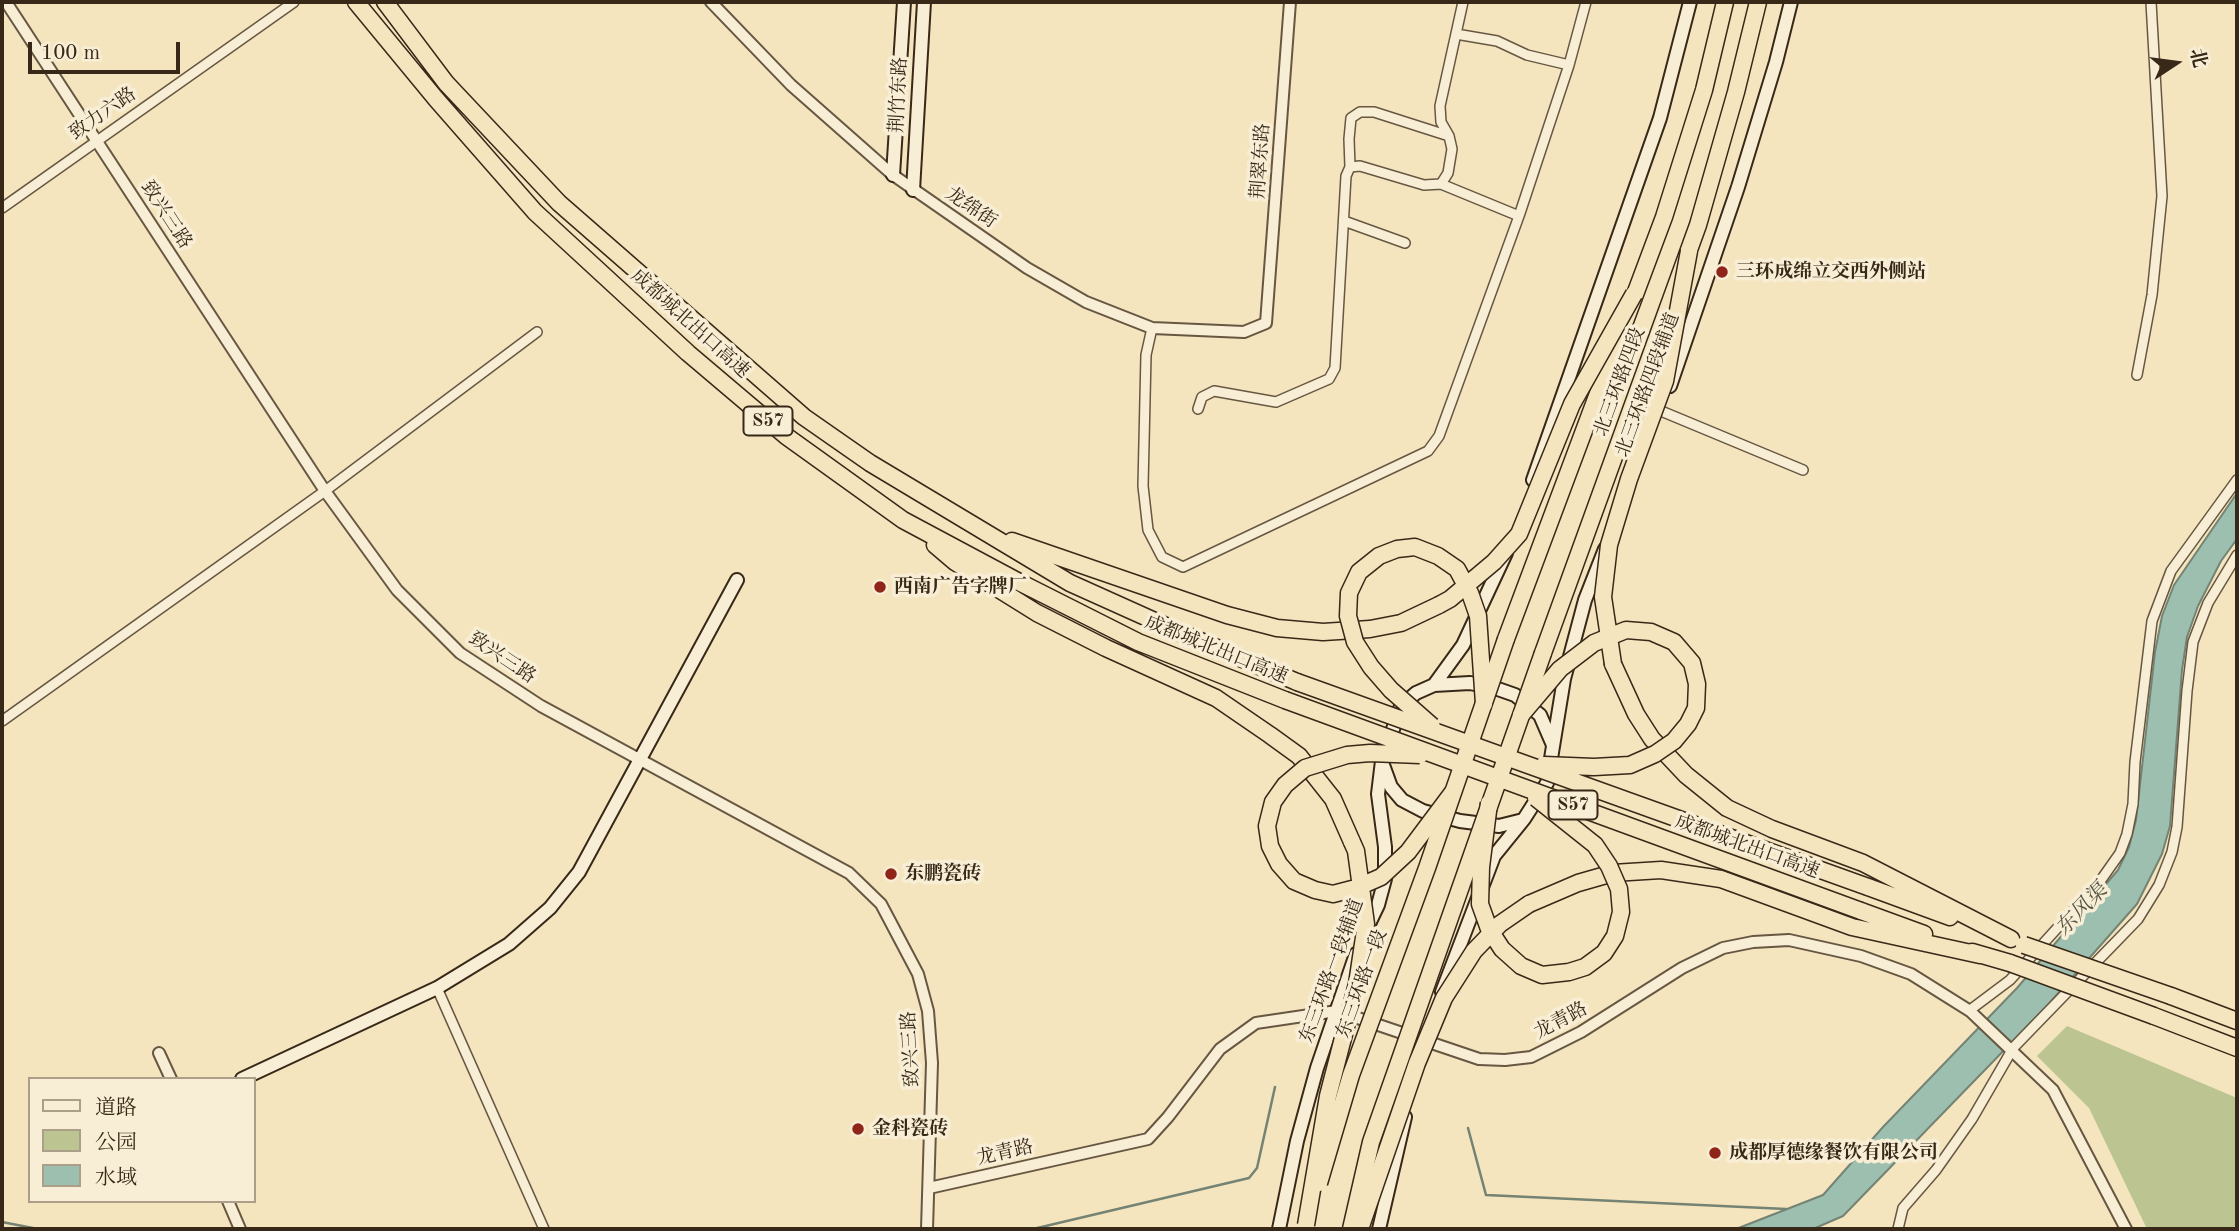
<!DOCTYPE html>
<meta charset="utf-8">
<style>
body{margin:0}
#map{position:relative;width:2239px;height:1231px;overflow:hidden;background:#f4e5bf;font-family:"Old Standard TT","Noto Serif SC",serif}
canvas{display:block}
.frame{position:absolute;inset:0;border:4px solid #382818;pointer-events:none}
.legend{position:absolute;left:28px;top:1077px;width:228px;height:126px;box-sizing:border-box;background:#f8eed5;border:2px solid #ab9f89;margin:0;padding:9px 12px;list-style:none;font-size:21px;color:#382818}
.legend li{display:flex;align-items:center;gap:14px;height:35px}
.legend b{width:35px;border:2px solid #ab9f89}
.north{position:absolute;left:2141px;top:28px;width:70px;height:70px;-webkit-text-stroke:5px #f8eed5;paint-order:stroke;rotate:77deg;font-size:19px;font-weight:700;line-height:28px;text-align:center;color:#382818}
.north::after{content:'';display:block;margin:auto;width:24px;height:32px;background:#382818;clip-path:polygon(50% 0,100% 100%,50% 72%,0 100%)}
.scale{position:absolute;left:28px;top:42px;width:152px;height:32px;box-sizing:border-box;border:4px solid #382818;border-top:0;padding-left:9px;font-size:21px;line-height:24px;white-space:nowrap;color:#382818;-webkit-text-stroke:5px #f8eed5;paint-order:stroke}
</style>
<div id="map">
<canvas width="2239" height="1231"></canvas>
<div class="frame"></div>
<ul class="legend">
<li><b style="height:9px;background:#f8eed5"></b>道路</li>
<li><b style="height:19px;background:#bcc491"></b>公园</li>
<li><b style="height:19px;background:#9cbfaf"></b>水域</li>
</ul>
<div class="north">北</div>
<div class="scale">100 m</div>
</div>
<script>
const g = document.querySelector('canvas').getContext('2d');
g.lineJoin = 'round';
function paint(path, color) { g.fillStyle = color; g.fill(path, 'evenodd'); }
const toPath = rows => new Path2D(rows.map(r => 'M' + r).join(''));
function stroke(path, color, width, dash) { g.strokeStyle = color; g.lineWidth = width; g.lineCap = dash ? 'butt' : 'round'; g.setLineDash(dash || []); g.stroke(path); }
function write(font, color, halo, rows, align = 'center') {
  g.font = font + ' "Old Standard TT","Noto Serif SC",serif'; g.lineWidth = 7; g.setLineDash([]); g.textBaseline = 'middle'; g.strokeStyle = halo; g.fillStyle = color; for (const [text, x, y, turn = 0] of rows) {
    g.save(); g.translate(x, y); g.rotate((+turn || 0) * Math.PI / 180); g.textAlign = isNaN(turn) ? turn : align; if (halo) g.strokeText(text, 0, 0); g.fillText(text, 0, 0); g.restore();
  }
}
paint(toPath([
 [2067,1026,2237,1098,2237,1229,2147,1229,2089,1108,2037,1056]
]), '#bcc491');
const water = toPath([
 [2237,493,2237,539,2221,561,2198,606,2187,637,2182,670,2170,826,2162,854,2137,904,2047,1006,1843,1216,1813,1229,1736,1229,1823,1195,1883,1127,2017,988,2118,870,2129,847,2136,820,2155,652,2162,616,2174,585,2237,493]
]);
paint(water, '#9cbfaf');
stroke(water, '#748373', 2);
stroke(toPath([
 [1468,1128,1486,1195,1786,1209],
 [2,1222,38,1229],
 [1033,1229,1249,1178,1257,1168,1275,1087]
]), '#748373', 2.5);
const minor = toPath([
 [1456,34,1497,41,1527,55,1569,65],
 [1350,167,1349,139,1351,118,1360,112,1374,112,1449,136],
 [1441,184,1519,216],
 [2,208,294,2],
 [1344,221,1405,243],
 [1152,328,1146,355,1143,486,1148,530,1162,557,1183,567,1428,451,1439,436,1519,216,1569,65,1586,2],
 [2137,375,2152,295,2162,196,2151,2],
 [1198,409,1202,397,1214,391,1276,402,1329,379,1335,368,1346,176,1350,167,1360,166,1424,185,1441,184,1448,173,1452,149,1449,136,1441,122,1440,106,1463,2],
 [1661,411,1803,470],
 [2,721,325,491,537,332],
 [437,988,544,1229],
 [1970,1010,2010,980,2101,880,2120,853,2127,834,2133,804,2135,762,2152,621,2171,571,2237,480],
 [2012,1049,2138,919,2159,885,2172,852,2177,827,2187,691,2193,642,2208,603,2237,555],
 [1898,1229,1903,1208,1936,1170,1972,1119,2012,1050]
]);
const tertiary = toPath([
 [6,2,325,491,397,590,460,653,541,706,849,873,881,904,918,974,928,1011,932,1063,927,1229],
 [711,2,791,85,893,175,1027,268,1086,302,1152,328,1244,332,1266,323,1290,2],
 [159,1053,171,1079],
 [929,1188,1148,1139,1168,1117,1220,1049,1256,1023,1337,1011,1479,1059,1505,1060,1531,1057,1581,1032,1682,968,1723,948,1753,942,1789,940,1861,956,1911,974,1970,1011,2053,1090,2126,1229],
 [228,1201,240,1229]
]);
const secondary = toPath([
 [893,175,904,2],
 [913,190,924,2],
 [1670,386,1738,187,1776,62,1791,2],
 [1533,480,1660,118,1690,2],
 [1434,685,1470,683,1495,688,1515,695,1540,715,1553,745],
 [1383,765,1391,787,1402,800,1423,811,1460,821,1499,826,1523,820],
 [1366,930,1378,905,1385,879,1385,847,1378,794,1382,761,1401,706,1416,693,1434,685,1463,645,1506,553],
 [1442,992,1494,856,1524,819,1547,783,1564,679,1585,600,1605,549],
 [242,1079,437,988,509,944,550,908,579,872,737,580],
 [1279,1229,1297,1141,1317,1068,1356,954],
 [1379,1229,1405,1117]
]);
const trunk = toPath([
 [1506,639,1664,217,1704,90,1725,2],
 [1543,653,1698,225,1736,92,1758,2]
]);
const motorway = toPath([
 [356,2,436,99,535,212,688,353,786,436,903,520,1019,582,1138,642,1285,700],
 [385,2,446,83,559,203,804,417,870,463,1070,583,1179,632,1297,682],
 [1012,541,1227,615,1277,628,1323,632,1370,629,1401,623,1439,605],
 [935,545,955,562,1037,613,1106,648,1216,698,1270,735,1299,756,1333,799,1352,842],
 [1613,664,1636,714,1652,739,1686,775,1727,808,1772,829,1863,863,2011,939],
 [1868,887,1950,917],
 [1529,904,1578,883,1613,873,1661,870,1721,879,1852,927,1980,955],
 [1861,911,1924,934],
 [1972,952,2010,963],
 [2171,996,2237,1021],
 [2154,1016,2237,1048]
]);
stroke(minor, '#675742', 12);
stroke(tertiary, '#675742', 14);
stroke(secondary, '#382818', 16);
stroke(trunk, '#382818', 19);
stroke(motorway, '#382818', 19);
stroke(minor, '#f8eed5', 9);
stroke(tertiary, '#f8eed5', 10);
stroke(secondary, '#f8eed5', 12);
stroke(trunk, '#f4e5bf', 16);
stroke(motorway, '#f4e5bf', 16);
const trunkBridge = toPath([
 [1319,1183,1351,1075,1427,868,1506,639],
 [1351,1229,1371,1142,1543,653]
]);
const motorwayBridge = toPath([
 [1439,605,1450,599,1494,562,1519,534,1572,404,1634,294],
 [1613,664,1603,597,1609,545,1629,479,1665,381,1689,251],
 [1297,682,1868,887],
 [1285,700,1861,911],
 [1521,715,1560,669,1594,643,1626,630,1651,632,1674,642,1692,663,1697,684,1696,708,1688,724,1674,741,1655,754,1630,765,1594,767,1544,765],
 [1432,726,1391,690,1371,667,1355,642,1348,616,1349,593,1359,572,1379,556,1397,549,1415,547,1438,556,1457,569,1470,593,1478,616,1484,704],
 [1420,755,1370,753,1347,755,1305,768,1285,785,1273,802,1267,826,1270,846,1279,864,1294,881,1315,890,1333,894,1356,888,1381,877,1408,852,1453,792],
 [1489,803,1481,867,1480,904,1489,929,1502,949,1521,966,1542,975,1569,972,1585,967,1604,953,1615,936,1621,912,1619,889,1609,866,1595,845,1536,798],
 [2024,945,2171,996],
 [2010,963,2154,1016],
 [1306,1225,1328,1096,1357,984,1366,924,1356,851,1352,842],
 [1360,1229,1417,1063,1444,998,1474,951,1500,924,1529,904]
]);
stroke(trunkBridge, '#382818', 19, []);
stroke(motorwayBridge, '#382818', 19, []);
stroke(trunkBridge, '#f4e5bf', 16);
stroke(motorwayBridge, '#f4e5bf', 16);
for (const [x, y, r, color] of [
 [1722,272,7,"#8f2418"],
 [880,587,7,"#8f2418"],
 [891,874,7,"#8f2418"],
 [858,1129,7,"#8f2418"],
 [1715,1153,7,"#8f2418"]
]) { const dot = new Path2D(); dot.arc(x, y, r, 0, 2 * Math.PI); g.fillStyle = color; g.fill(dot); stroke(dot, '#f8eed5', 2.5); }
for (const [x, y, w] of [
 [768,421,49],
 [1573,805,49]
]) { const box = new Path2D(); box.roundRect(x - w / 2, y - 14.5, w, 29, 5); g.fillStyle = '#f8eed5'; g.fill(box); stroke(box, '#382818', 2); }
write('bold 18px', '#382818', null, [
 ["S57",768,421],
 ["S57",1573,805]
]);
write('19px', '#382818', '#f8eed5', [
 ["荆竹东路",899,95,-87],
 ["致力六路",103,114,-35],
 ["荆翠东路",1261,161,-86],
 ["龙绵街",971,208,34],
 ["致兴三路",166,215,57],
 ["成都城北出口高速",690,324,42],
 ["北三环路四段",1620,382,-70],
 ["北三环路四段辅道",1648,385,-70],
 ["成都城北出口高速",1216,650,22],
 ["致兴三路",502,658,34],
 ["成都城北出口高速",1747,847,20],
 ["东三环路一段辅道",1332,971,-70],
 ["东三环路一段",1362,984,-70],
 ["龙青路",1561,1021,-28],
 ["致兴三路",911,1049,-93],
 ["龙青路",1005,1153,-13]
]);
write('bold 19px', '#382818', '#f8eed5', [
 ["三环成绵立交西外侧站",1736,272],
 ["西南广告字牌厂",894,587],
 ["东鹏瓷砖",905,874],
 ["金科瓷砖",872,1129],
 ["成都厚德缘餐饮有限公司",1729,1153]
], 'left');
write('italic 21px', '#565545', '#f8eed5', [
 ["东风渠",2082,910,-46]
]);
</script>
